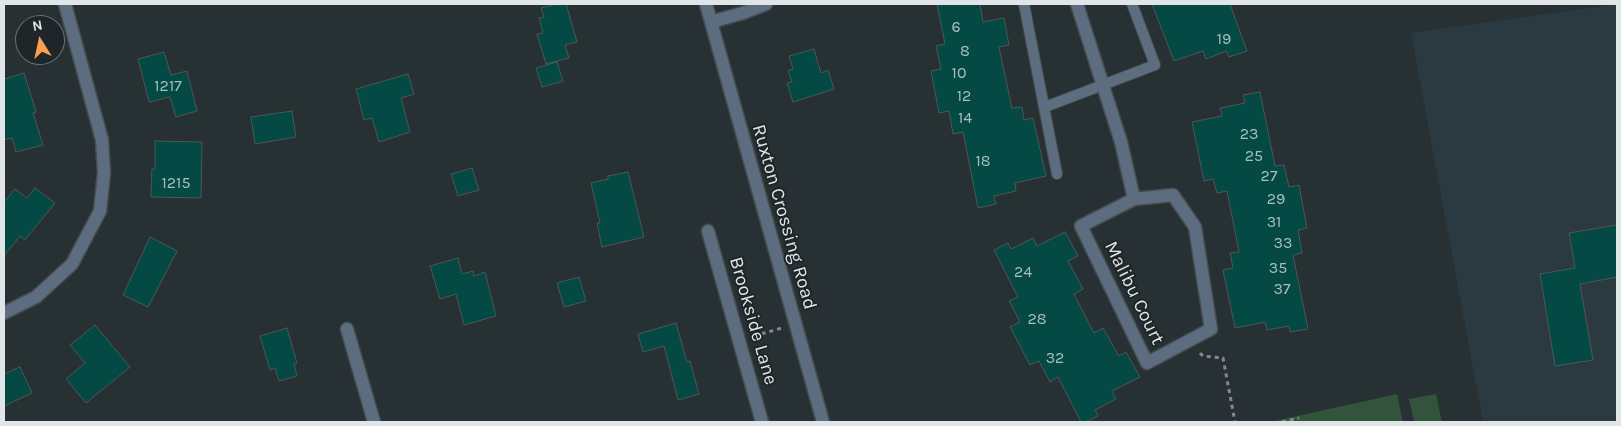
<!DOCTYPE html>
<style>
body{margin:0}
#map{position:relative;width:1621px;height:426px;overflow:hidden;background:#273033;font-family:Karla,sans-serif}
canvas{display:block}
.frame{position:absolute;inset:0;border:5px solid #e0e6e8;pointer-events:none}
.north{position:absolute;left:15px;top:15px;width:50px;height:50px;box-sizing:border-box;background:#1e2629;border:1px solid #6c7375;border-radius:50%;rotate:350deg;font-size:14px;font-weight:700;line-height:20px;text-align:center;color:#e0e6e8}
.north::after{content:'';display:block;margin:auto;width:18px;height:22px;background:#fc9e52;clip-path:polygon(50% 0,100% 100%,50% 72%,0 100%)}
</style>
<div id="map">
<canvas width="1621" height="426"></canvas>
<div class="frame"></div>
<div class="north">N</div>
</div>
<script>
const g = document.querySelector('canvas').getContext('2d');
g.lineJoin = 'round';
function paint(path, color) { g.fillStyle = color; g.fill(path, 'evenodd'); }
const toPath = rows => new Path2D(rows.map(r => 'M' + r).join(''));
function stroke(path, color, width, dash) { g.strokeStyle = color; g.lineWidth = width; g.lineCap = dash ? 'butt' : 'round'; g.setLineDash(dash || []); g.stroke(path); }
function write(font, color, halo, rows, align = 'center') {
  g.font = font + ' Karla,sans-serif'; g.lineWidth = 4; g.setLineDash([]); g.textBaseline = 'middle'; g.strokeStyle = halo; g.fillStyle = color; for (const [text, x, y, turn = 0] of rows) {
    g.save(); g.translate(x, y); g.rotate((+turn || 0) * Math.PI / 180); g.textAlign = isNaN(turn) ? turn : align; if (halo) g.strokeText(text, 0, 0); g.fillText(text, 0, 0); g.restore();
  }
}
paint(toPath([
 [1617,4,1617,422,1483,422,1411,33]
]), '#2a3a40');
paint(toPath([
 [1397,394,1403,422,1270,422],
 [1436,394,1442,422,1414,422,1409,399]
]), '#33533d');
const building = toPath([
 [557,4,566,4,577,42,565,45,569,58,546,64,537,34,543,33,539,18,544,17,541,8,557,4],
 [937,4,980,4,983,22,1004,18,1009,45,999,47,1012,108,1022,107,1024,120,1033,118,1046,176,1015,183,1016,191,994,196,996,204,978,208,963,132,953,134,949,111,939,113,931,71,941,69,936,46,945,44,937,4],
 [1152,4,1230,4,1247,51,1229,57,1226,51,1206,59,1203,51,1174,61,1152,4],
 [814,49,821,73,828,70,834,89,793,102,787,83,792,82,788,71,793,69,789,56,814,49],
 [164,52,171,75,187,71,197,111,176,117,170,97,149,102,138,59,164,52],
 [557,62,563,81,542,87,536,68,557,62],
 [24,73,36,112,33,113,43,145,16,152,12,138,4,140,4,79,24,73],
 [408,74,414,94,401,98,410,132,379,142,372,118,364,120,356,89,408,74],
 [1260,92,1275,166,1284,165,1289,187,1299,185,1307,228,1298,230,1302,253,1293,255,1308,329,1290,332,1289,326,1267,330,1265,322,1235,328,1223,270,1233,268,1230,253,1239,252,1227,191,1217,193,1213,179,1204,181,1192,122,1222,116,1220,108,1245,103,1243,95,1260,92],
 [292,111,296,137,255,144,251,117,292,111],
 [155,141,202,142,201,198,151,197,152,169,155,169,155,141],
 [472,168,479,190,458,196,451,174,472,168],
 [628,172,644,237,602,247,597,223,600,223,591,183,608,179,608,176,628,172],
 [35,188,55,203,25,240,20,236,4,256,4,202,15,189,27,198,35,188],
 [1617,225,1617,277,1580,284,1593,360,1555,366,1540,274,1575,268,1569,233,1617,225],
 [1065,232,1078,256,1068,261,1083,289,1074,294,1094,333,1103,328,1119,356,1126,352,1140,377,1112,391,1116,399,1095,410,1098,416,1086,422,1081,422,1058,377,1050,382,1039,361,1030,365,1010,327,1020,322,1009,301,1018,297,994,250,1008,243,1011,249,1033,238,1037,246,1065,232],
 [150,237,177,251,148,307,123,295,150,237],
 [458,258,462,274,473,271,474,276,485,272,496,316,464,325,456,294,440,299,430,266,458,258],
 [579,277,586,301,564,307,557,283,579,277],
 [676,323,687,362,690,361,699,394,678,400,664,346,643,352,638,334,676,323],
 [95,325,130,367,86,403,66,379,85,363,70,345,95,325],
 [287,328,297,363,294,364,297,376,279,381,275,368,270,370,260,336,287,328],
 [20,367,32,393,4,406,4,374,20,367]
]);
paint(building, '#044944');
stroke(building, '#4d5756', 1);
const service = toPath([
 [1024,4,1057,174],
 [1045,107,1155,65,1132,4]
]);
const minor = toPath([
 [706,4,823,422],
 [1077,4,1121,142,1134,199],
 [711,22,743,13,766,4],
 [1173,195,1195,227,1211,329,1147,363,1081,226,1134,199,1173,195],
 [708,231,762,422],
 [4,313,36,297,72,264,100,211,104,173,102,140,65,4],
 [347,329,374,422]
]);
stroke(service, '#454d50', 12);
stroke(minor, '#454d50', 15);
stroke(toPath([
 [754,336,782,328],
 [1200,353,1203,356,1223,358,1235,422],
 [1282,422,1299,418]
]), '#838a8d', 3, [4, 4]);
stroke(service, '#5d6d80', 10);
stroke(minor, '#5d6d80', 12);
write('16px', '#a9bfbf', null, [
 ["6",956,27],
 ["19",1224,39],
 ["8",965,51],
 ["10",959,73],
 ["1217",168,86],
 ["12",964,96],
 ["14",965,118],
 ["23",1249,134],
 ["25",1254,156],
 ["18",983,161],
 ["27",1269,176],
 ["1215",176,183],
 ["29",1276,199],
 ["31",1274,222],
 ["33",1283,243],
 ["35",1278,268],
 ["24",1023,272],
 ["37",1282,289],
 ["28",1037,319],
 ["32",1055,358]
]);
write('19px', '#e0e6e8', '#1e2629', [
 ["Ruxton Crossing Road",784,217,74],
 ["Malibu Court",1134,293,64],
 ["Brookside Lane",753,321,74]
]);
</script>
